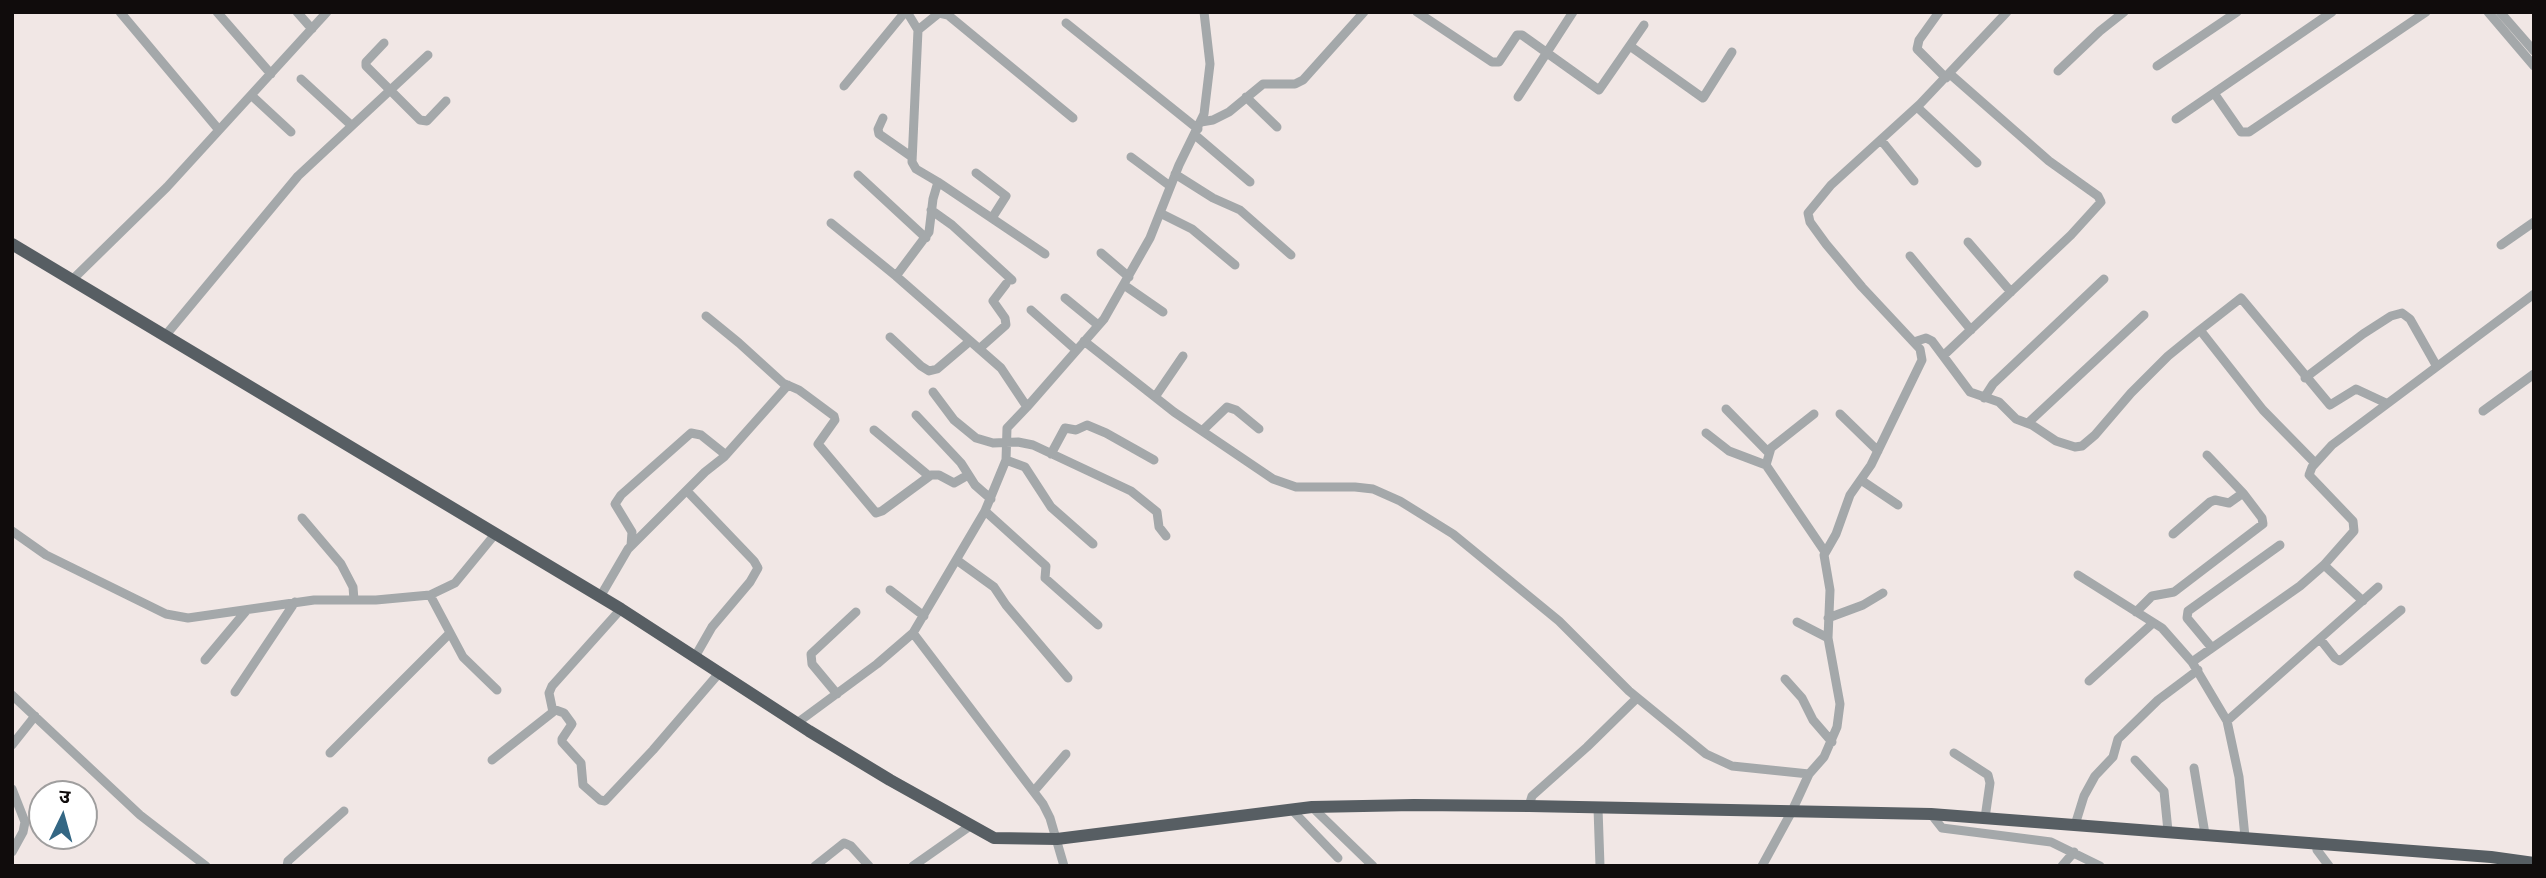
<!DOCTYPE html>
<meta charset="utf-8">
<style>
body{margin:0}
#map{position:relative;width:2546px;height:878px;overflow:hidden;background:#f1e7e5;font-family:Commissioner,"Noto Sans Devanagari",sans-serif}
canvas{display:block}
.frame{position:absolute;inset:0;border:14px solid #100c0c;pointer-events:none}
.north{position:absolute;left:28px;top:780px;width:70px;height:70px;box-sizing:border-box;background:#fff;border:2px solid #9f9e9e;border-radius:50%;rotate:5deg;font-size:19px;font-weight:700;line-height:28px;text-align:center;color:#100c0c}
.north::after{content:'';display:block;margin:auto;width:24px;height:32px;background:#346784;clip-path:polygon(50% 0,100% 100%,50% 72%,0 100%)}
</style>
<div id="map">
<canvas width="2546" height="878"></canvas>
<div class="frame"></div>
<div class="north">उ</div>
</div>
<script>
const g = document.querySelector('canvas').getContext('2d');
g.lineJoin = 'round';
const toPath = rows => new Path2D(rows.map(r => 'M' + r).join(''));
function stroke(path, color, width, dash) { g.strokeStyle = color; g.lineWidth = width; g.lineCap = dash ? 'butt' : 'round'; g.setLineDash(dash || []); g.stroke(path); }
stroke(toPath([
 [120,12,219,130],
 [217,12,271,74],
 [297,12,312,29],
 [1417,12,1492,62,1499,62,1517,35,1522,35,1599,90,1644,25],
 [1939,12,1919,40,1917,49,1946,78],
 [2488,12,2534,66],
 [2500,12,2534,51],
 [1066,23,1198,129],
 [918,30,939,13,948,15,1073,118],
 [384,43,366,62,366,66,420,120,427,121,446,101],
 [1630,46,1703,98,1732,52],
 [2157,66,2237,12],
 [2058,71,2100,31,2124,12],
 [301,79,351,125],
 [844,86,905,12],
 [2214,93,2241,132,2249,132,2426,12],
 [251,95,291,132],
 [1246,97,1277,127],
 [1518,97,1573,12],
 [1917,107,1977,163],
 [883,118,878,129,879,134,912,157],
 [2176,119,2332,12],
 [1201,122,1213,120,1229,112,1263,84,1295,84,1303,80,1364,12],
 [1195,135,1250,182],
 [1881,140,1914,181],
 [1131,157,1170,186],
 [976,173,1006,196,992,218],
 [1175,174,1213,198,1240,210,1291,255],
 [858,175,926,238],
 [938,182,1045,254],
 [931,210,952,225,1012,280],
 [1160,213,1192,229,1235,265],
 [1968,242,2011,292],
 [2501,245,2534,222],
 [1101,253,1129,277],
 [1910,256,1971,330],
 [896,276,929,232,933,199,938,182,916,169,912,162,918,30,907,12],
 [72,280,167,187,327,12],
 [1124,285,1163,312],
 [1065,298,1098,325],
 [1031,310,1076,350],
 [706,316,739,343,783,383,799,390,834,416,835,420,818,444,876,513,882,511,931,475,939,475,954,483,968,475],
 [2200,330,2241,298,2330,405,2356,389,2386,403],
 [165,336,298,176,428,55],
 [890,337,921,366,929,371,937,369,970,341],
 [1084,341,1174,412,1273,479,1296,487,1355,487,1373,489,1400,501,1453,534,1559,621,1629,691,1706,754,1732,766,1809,774],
 [1914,342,1926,338,1932,341,1970,392,1999,402,2016,419,2032,425,2056,441,2075,447,2082,446,2095,435,2131,393,2168,356,2200,330,2263,410,2315,463],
 [979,349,1006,325,1005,318,993,301,1006,284],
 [1943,356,2071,235,2101,202,2098,196,2049,161,1950,74],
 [2305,378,2363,334,2391,316,2402,313,2410,319,2436,365],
 [933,392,954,420,976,438,993,443,1018,442,1033,445,1131,491,1157,512,1159,527,1166,536],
 [1155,397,1183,356],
 [1984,398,1993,384,2104,279],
 [1027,407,1104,319,1150,238,1179,165,1204,114,1210,64,1204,12],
 [1726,409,1768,452],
 [2483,411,2534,374],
 [1814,414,1771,448,1766,465,1825,552],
 [1840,414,1878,451],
 [916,415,961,463,975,485,991,499],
 [2028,423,2144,315],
 [874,430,929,476],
 [1202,431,1227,407,1236,410,1259,429],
 [1706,433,1729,451,1766,465],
 [1051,454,1065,428,1076,430,1087,425,1106,433,1154,460],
 [1006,460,1025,467,1051,507,1093,544],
 [1861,480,1898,505],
 [687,491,754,561,758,568,750,582,712,627,696,655],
 [985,511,1046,566,1045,578,1098,625],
 [302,518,341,564,353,587,354,600],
 [12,531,46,555,166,614,188,618,314,600,376,600,430,595,455,583,496,533],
 [2173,534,2210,502,2215,500,2229,503,2243,493],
 [631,546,632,532,615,504,621,495,691,433,701,435,726,455],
 [958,561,994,587,1006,605,1068,678],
 [2324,565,2363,601],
 [2078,575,2162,628,2192,662],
 [890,590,924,616],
 [430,595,463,657,497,690],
 [600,597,628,549,705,472,724,457,788,385],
 [2136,612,2152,596,2174,592,2263,524,2262,518,2243,493,2207,455],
 [1828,618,1863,605,1883,593],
 [1797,622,1828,638],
 [913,633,1043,804,1050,818,1064,866],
 [2320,639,2335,658,2340,661,2401,610],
 [2212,648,2187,618,2188,611,2280,545],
 [205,660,246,611],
 [1785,679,1802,698,1813,720,1832,742],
 [2089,681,2153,623],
 [235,692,295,602],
 [837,694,812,664,811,654,856,612],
 [12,695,140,815,206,866],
 [553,709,564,713,572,724,562,739,562,742,581,763,583,785,600,800,605,801,653,750,720,672],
 [2227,721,2378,587],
 [797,723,877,664,913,633,985,511,1006,460,1007,428,1027,407,1001,368,896,276,831,223],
 [12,745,35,716],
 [330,753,450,633],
 [1954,753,1988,775,1990,783,1985,818],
 [492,760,553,712,549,693,552,686,621,609],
 [2135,760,2164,791,2168,831],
 [2194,768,2205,834],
 [12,789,25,822,23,832,12,852],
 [1034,791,1066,754],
 [1529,806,1532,796,1587,747,1637,698],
 [1312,807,1373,866],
 [1598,808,1600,866],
 [1291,809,1338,858],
 [1931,814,1942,828,2051,842,2100,866],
 [2075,825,2084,796,2095,776,2113,757,2118,739,2158,700,2198,670],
 [2245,837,2239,777,2227,721,2192,662,2300,586,2324,565,2354,531,2353,521,2309,475,2312,467,2332,445,2534,294],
 [2316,843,2317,850,2329,866],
 [287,866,288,861,344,811],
 [815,866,844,843,851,846,869,866],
 [913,866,970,826],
 [1762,866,1792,811,1809,774,1824,757,1837,727,1840,704,1828,638,1830,590,1824,555,1836,534,1850,495,1871,465,1922,360,1920,349,1862,287,1826,244,1810,222,1808,213,1831,185,1920,104,2007,12],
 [2062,866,2074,852]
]), '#a4a8aa', 9);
stroke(toPath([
 [12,244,621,609,809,731,890,780,994,838,1057,839,1312,807,1414,805,1529,806,1931,814,2491,857,2534,863]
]), '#575e63', 12);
</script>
